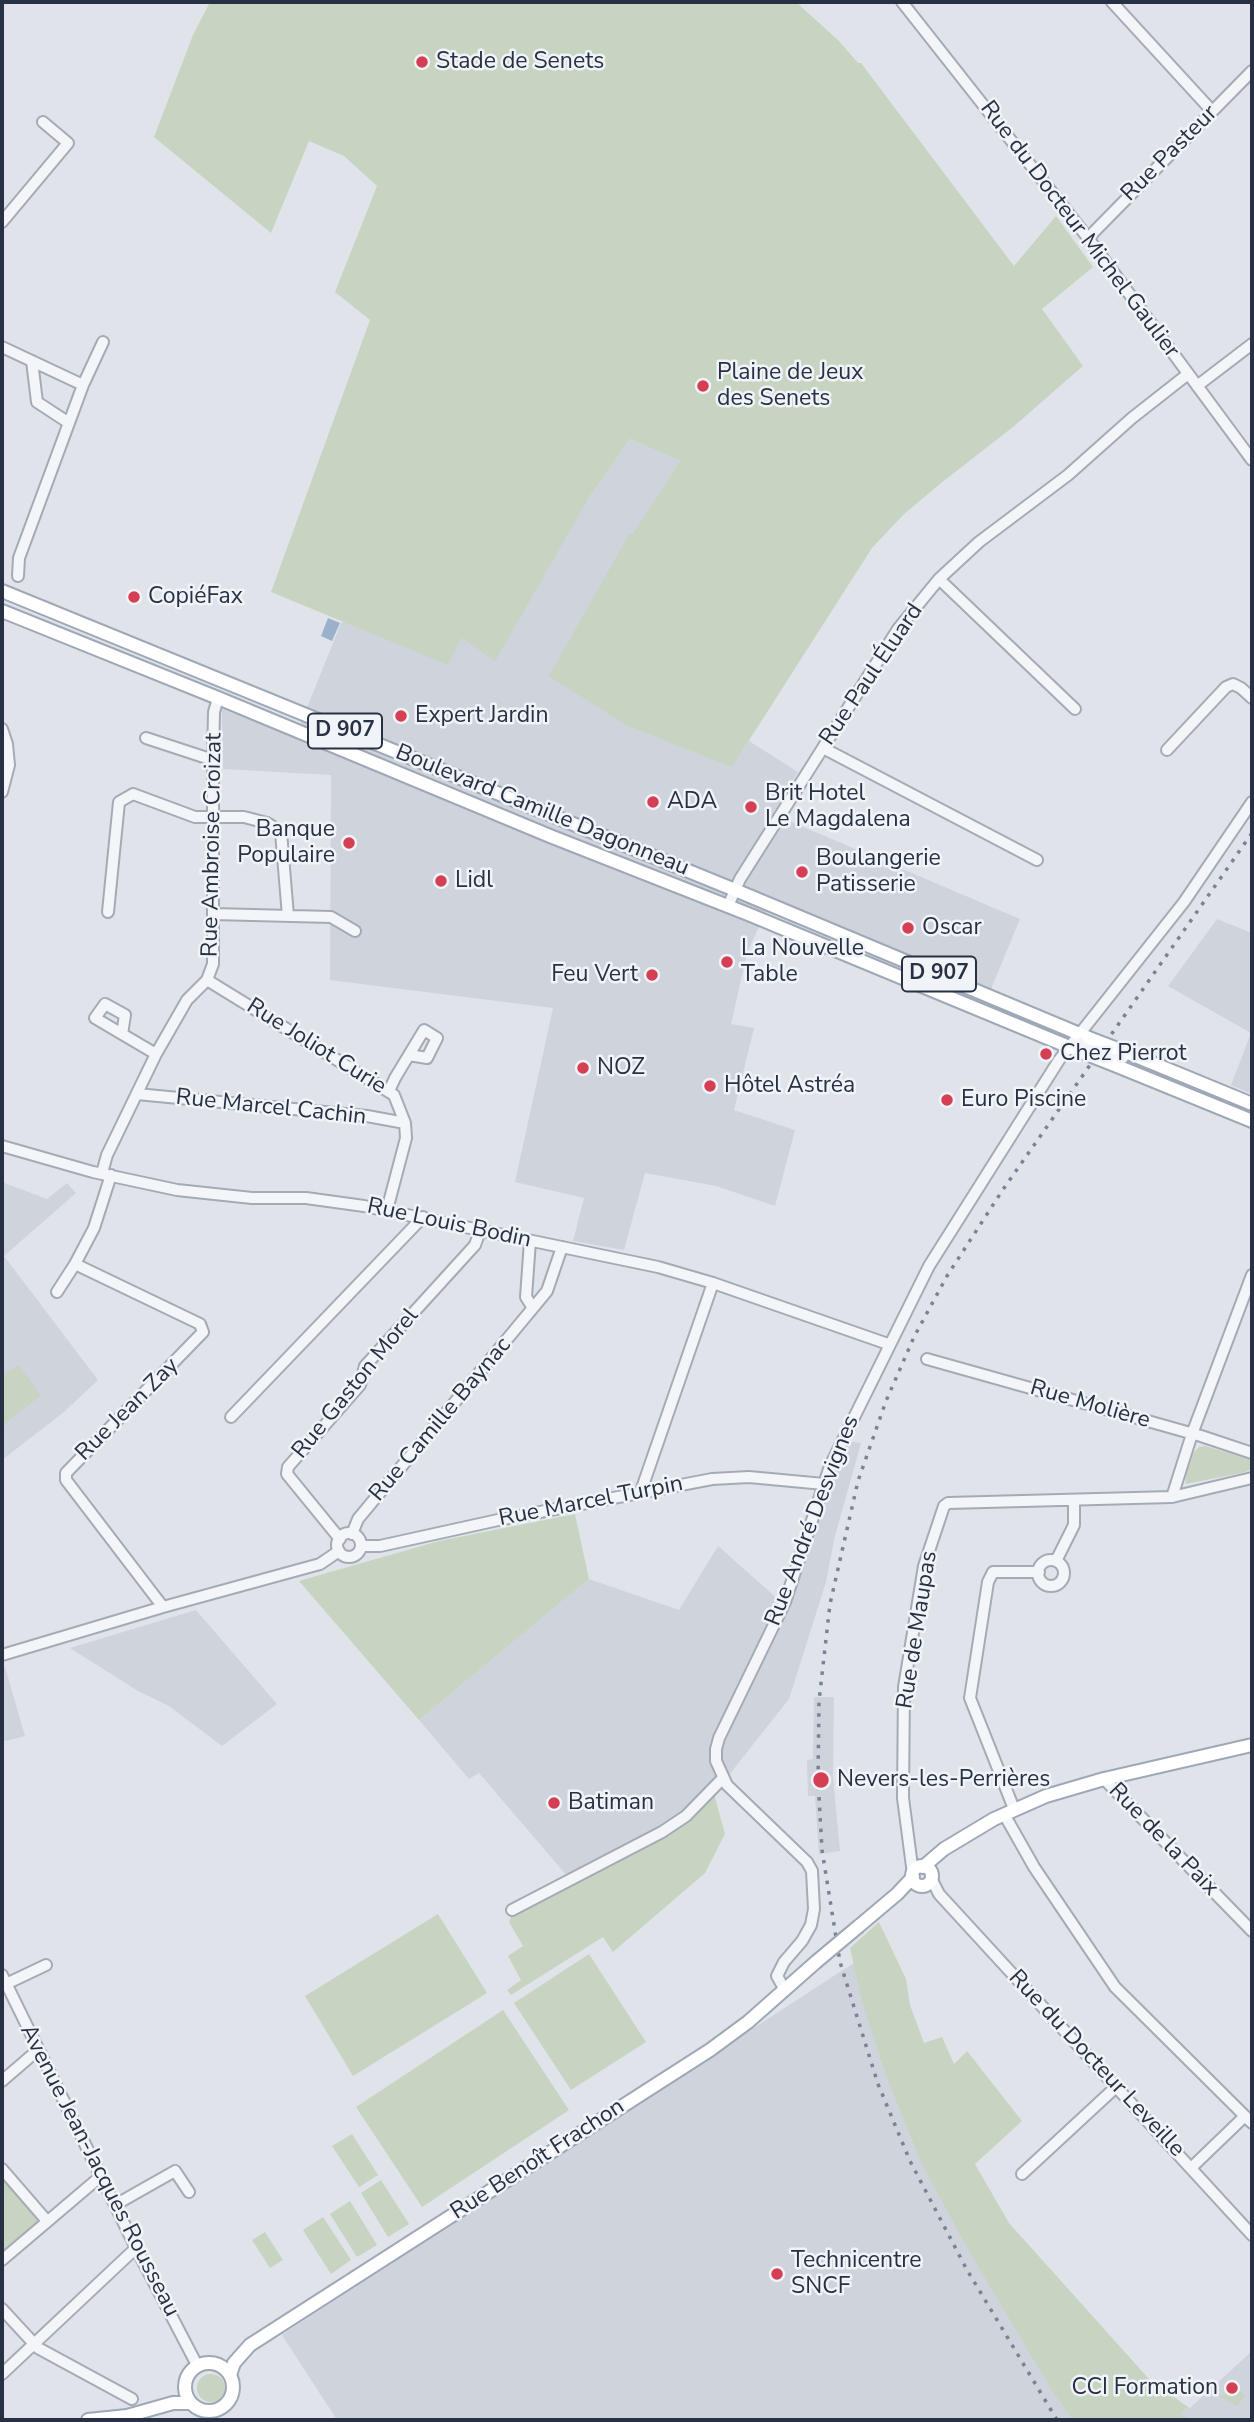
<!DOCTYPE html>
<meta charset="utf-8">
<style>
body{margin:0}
#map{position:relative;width:1254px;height:2422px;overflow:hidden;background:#e0e4ea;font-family:"Nunito Sans",sans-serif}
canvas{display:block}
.frame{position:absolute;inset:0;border:4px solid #283143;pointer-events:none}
</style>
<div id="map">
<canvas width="1254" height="2422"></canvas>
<div class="frame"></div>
</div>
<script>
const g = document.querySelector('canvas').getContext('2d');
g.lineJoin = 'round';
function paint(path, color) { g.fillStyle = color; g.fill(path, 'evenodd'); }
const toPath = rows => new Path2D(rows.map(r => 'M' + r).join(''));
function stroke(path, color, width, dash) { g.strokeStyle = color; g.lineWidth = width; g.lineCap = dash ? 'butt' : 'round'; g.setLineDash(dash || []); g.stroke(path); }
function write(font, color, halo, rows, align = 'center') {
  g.font = font + ' "Nunito Sans",sans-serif'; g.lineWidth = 5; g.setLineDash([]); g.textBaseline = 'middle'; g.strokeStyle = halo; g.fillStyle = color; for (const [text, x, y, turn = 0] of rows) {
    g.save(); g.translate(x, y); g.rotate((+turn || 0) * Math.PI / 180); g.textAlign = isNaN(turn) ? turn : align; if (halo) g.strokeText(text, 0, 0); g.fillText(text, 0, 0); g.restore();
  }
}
paint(toPath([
 [630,439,680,461,633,535,630,533,628,726,732,766,749,741,798,772,774,812,787,820,1020,919,991,989,771,900,747,953,731,1024,754,1028,734,1110,795,1130,775,1206,716,1186,645,1173,624,1250,573,1241,584,1198,515,1182,553,1008,330,980,331,775,223,769,222,709,295,737,342,621,448,664,462,638,588,499],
 [1217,919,1252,933,1252,1094,1231,1085,1251,1033,1168,986],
 [2,1182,47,1199,67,1183,76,1193,4,1256,98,1380,64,1412,2,1460],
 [848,1441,861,1443,835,1536,826,1582,789,1699,714,1794,670,1834,574,1884,479,1773,469,1779,419,1720,589,1579,679,1610,718,1546,789,1609,812,1542,831,1476],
 [196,1610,277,1704,222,1746,169,1706,138,1691,70,1648],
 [5,1667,25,1736,2,1742,2,1668],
 [814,1697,834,1697,833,1777,840,1851,819,1854,815,1796,808,1796,807,1760,813,1759],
 [866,1955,1098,2420,337,2420,282,2335],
 [1252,2351,1252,2420,1175,2420,1188,2407,1190,2408]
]), '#ced3dc');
paint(toPath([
 [210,2,796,2,839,41,858,63,861,63,1014,266,1056,216,1093,267,1042,309,1083,366,1013,427,941,483,903,515,872,548,732,767,628,726,549,676,630,533,633,534,680,461,630,439,588,499,495,661,462,638,448,665,271,592,370,320,335,292,377,186,344,156,309,141,271,233,154,137,193,35],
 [18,1365,41,1395,2,1426,2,1377],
 [1205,1446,1252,1460,1252,1468,1246,1472,1186,1484,1185,1477,1194,1452,1199,1447],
 [575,1514,589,1579,419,1720,299,1581,439,1541],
 [714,1794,725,1834,705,1873,613,1952,603,1937,511,1995,507,1990,521,1980,508,1956,523,1946,509,1922,512,1915,670,1834],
 [438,1914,487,1993,353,2076,305,1996],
 [879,1922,906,1979,910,2005,924,2043,942,2037,954,2064,967,2051,1022,2121,975,2164,1009,2223,1149,2379,1188,2407,1181,2414,1192,2420,1073,2420,1053,2392,967,2247,921,2162,886,2075,861,1998,850,1948],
 [589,1954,646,2042,571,2090,514,2003],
 [503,2010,569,2110,422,2207,356,2107],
 [352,2134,378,2175,359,2187,332,2146],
 [2,2176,38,2220,37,2223,2,2253],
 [381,2180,409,2224,388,2237,361,2193],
 [350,2201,377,2245,357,2257,330,2214],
 [323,2217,351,2260,331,2274,303,2230],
 [265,2232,283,2260,270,2268,252,2240],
 '197 2388a14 14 0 1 1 28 0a14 14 0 1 1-28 0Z',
 [1239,2390,1245,2396,1237,2406,1219,2396]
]), '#c6d4c1');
paint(toPath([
 [328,618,340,623,332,641,321,636]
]), '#9ab1cc');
const minor = toPath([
 [902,2,1088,238,1252,460],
 [1112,2,1212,111],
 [2,222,68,143,43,122],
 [1088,238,1252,71],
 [2,347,83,385],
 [32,361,37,402,69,423],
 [1197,386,1252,344],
 [18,576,19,558,83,385,103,342],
 [939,579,1075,709],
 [2,729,7,744,9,765,2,792],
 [146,738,213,760],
 [823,748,1037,860],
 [1167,750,1226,687,1233,684,1241,688,1252,698],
 [728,906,740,879,898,629,939,579,979,542,1068,475,1132,418,1188,374],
 [108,912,119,802,133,794,195,817,244,817,267,823,281,832,288,916],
 [213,914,331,917,355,931],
 [207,980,394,1095,405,1123,406,1138,387,1210],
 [122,1034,125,1015,105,1004,95,1018,122,1034,156,1054],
 [389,1091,395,1078,424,1030,437,1038,427,1058,409,1055],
 [137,1094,367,1116,405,1123],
 [2,1146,93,1172,177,1190,252,1198,306,1198,364,1206,658,1267,713,1283,888,1344],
 [102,1173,107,1155,156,1054,187,1000,207,980,213,964,213,760,214,712,218,698],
 [111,1175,94,1228,75,1264,200,1324,203,1332,66,1473,66,1480,163,1607],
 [530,1241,526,1297,533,1308],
 [57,1292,75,1264],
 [927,1359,1201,1436,1252,1453],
 [231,1417,423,1217],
 [641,1491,713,1283],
 [1172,1497,1192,1434,1252,1275],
 '337 1545a12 12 0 1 1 24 0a12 12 0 1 1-24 0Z',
 [352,1534,358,1519,547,1291,562,1247],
 [340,1539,287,1474,288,1467,360,1385,365,1366,475,1245,480,1231],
 [361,1546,380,1546,498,1520,712,1479,749,1477,824,1484],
 '1038 1573a13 13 0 1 1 26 0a13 13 0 1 1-26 0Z',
 [1056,1561,1074,1525,1074,1500],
 [2,1655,163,1607,320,1564,339,1551],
 [1104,1779,1252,1931],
 [1014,1809,970,1698,988,1582,993,1572,1039,1572],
 [1004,1814,1034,1867,1115,1987,1252,2123],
 [913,1874,903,1798,904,1687,924,1566,944,1506,948,1503,1172,1497,1252,1478],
 [931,1878,939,1894,1252,2235],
 [512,1910,662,1832,686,1816,723,1778],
 [2,1975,136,2248,197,2365],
 [6,1984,46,1965],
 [785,1990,777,1976,784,1962,802,1941,811,1925,814,1909,812,1871,807,1862,727,1785,716,1761,716,1749,719,1738,785,1602,830,1466,929,1266,1059,1060,1184,902,1252,802],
 [2,2081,38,2050],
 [1191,2168,1245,2116],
 [2,2169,47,2221],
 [1022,2174,1116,2087],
 [115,2205,175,2171,189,2192],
 [2,2260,101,2176],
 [2,2309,38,2348,132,2399],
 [2,2374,136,2248]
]);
const major = toPath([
 [2,591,735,890,1089,1038],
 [2,611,218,698,550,836,748,914,1079,1051],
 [1128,1053,1252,1104],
 [1117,1066,1252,1121],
 '912 1876a10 10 0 1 1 20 0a10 10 0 1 1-20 0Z',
 [923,1867,944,1849,994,1819,1046,1796,1104,1779,1252,1745],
 [859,1926,897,1894,913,1877],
 '185 2387a24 24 0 1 1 48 0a24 24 0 1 1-48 0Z',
 [230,2375,234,2363,250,2345,710,2050,748,2022,816,1962],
 [88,2420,127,2416,173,2403,190,2403]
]);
stroke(minor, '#a5abb5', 14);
stroke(major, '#9fa8b6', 16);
stroke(minor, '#f3f5f8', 10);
stroke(major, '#fff', 12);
stroke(toPath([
 [1057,2420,967,2270,910,2161,878,2084,840,1962,822,1850,818,1779,819,1701,830,1604,858,1481,886,1401,914,1337,947,1276,1002,1191,1252,833]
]), '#798395', 3.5, [3.5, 7]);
const minorBridge = toPath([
 [1082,1042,1123,1058]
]);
const majorBridge = toPath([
 [1089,1038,1128,1053],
 [1079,1051,1117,1066],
 [816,1962,859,1926]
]);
stroke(minorBridge, '#a5abb5', 14, []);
stroke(majorBridge, '#9fa8b6', 16, []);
stroke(minorBridge, '#f3f5f8', 10);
stroke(majorBridge, '#fff', 12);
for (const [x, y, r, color] of [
 [422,62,7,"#d53f54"],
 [703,386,7,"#d53f54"],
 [134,597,7,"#d53f54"],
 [401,716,7,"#d53f54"],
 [653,802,7,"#d53f54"],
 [751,807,7,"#d53f54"],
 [349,843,7,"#d53f54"],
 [802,872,7,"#d53f54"],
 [441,881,7,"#d53f54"],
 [908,928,7,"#d53f54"],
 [727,962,7,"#d53f54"],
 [652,975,7,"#d53f54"],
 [1046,1054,7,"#d53f54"],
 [583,1068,7,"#d53f54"],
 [710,1086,7,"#d53f54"],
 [947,1100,7,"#d53f54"],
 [821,1780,9,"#d53f54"],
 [554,1803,7,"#d53f54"],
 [777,2274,7,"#d53f54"],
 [1232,2388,7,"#d53f54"]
]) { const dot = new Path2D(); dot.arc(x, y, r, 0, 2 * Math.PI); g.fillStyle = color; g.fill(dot); stroke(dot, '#f0f3f7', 2.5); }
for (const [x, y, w] of [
 [345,731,74],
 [939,974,74]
]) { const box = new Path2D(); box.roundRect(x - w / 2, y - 17.5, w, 35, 5); g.fillStyle = '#f0f3f7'; g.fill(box); stroke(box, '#283143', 2); }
write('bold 21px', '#283143', null, [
 ["D 907",345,731],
 ["D 907",939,974]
]);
write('23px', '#283143', '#f0f3f7', [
 ["Stade de Senets",436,62],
 ["Plaine de Jeux",717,373],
 ["des Senets",717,399],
 ["CopiéFax",148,597],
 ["Expert Jardin",415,716],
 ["Brit Hotel",765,794],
 ["Le Magdalena",765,820],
 ["ADA",667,802],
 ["Banque",335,830,"right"],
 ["Populaire",335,856,"right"],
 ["Boulangerie",816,859],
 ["Patisserie",816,885],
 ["Lidl",455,881],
 ["Oscar",922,928],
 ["La Nouvelle",741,949],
 ["Table",741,975],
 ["Feu Vert",638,975,"right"],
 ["Chez Pierrot",1060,1054],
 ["NOZ",597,1068],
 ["Hôtel Astréa",724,1086],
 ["Euro Piscine",961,1100],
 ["Nevers-les-Perrières",837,1780],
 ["Batiman",568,1803],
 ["Technicentre",791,2261],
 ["SNCF",791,2287],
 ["CCI Formation",1218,2388,"right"]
], 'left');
write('23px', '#283143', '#f0f3f7', [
 ["Rue Pasteur",1170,154,-45],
 ["Rue du Docteur Michel Gaulier",1079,230,53],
 ["Rue Paul Éluard",872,675,-56],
 ["Boulevard Camille Dagonneau",542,811,22],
 ["Rue Ambroise Croizat",213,845,-89],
 ["Rue Joliot Curie",316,1047,32],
 ["Rue Marcel Cachin",271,1108,6],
 ["Rue Louis Bodin",449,1224,12],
 ["Rue Gaston Morel",356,1384,-51],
 ["Rue Molière",1090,1405,16],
 ["Rue Jean Zay",128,1410,-45],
 ["Rue Camille Baynac",441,1420,-50],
 ["Rue Marcel Turpin",591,1502,-11],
 ["Rue André Desvignes",813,1521,-69],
 ["Rue de Maupas",918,1630,-81],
 ["Rue de la Paix",1163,1840,46],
 ["Rue du Docteur Leveille",1096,2064,47],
 ["Rue Benoît Frachon",538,2160,-33],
 ["Avenue Jean-Jacques Rousseau",99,2171,63]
]);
</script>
